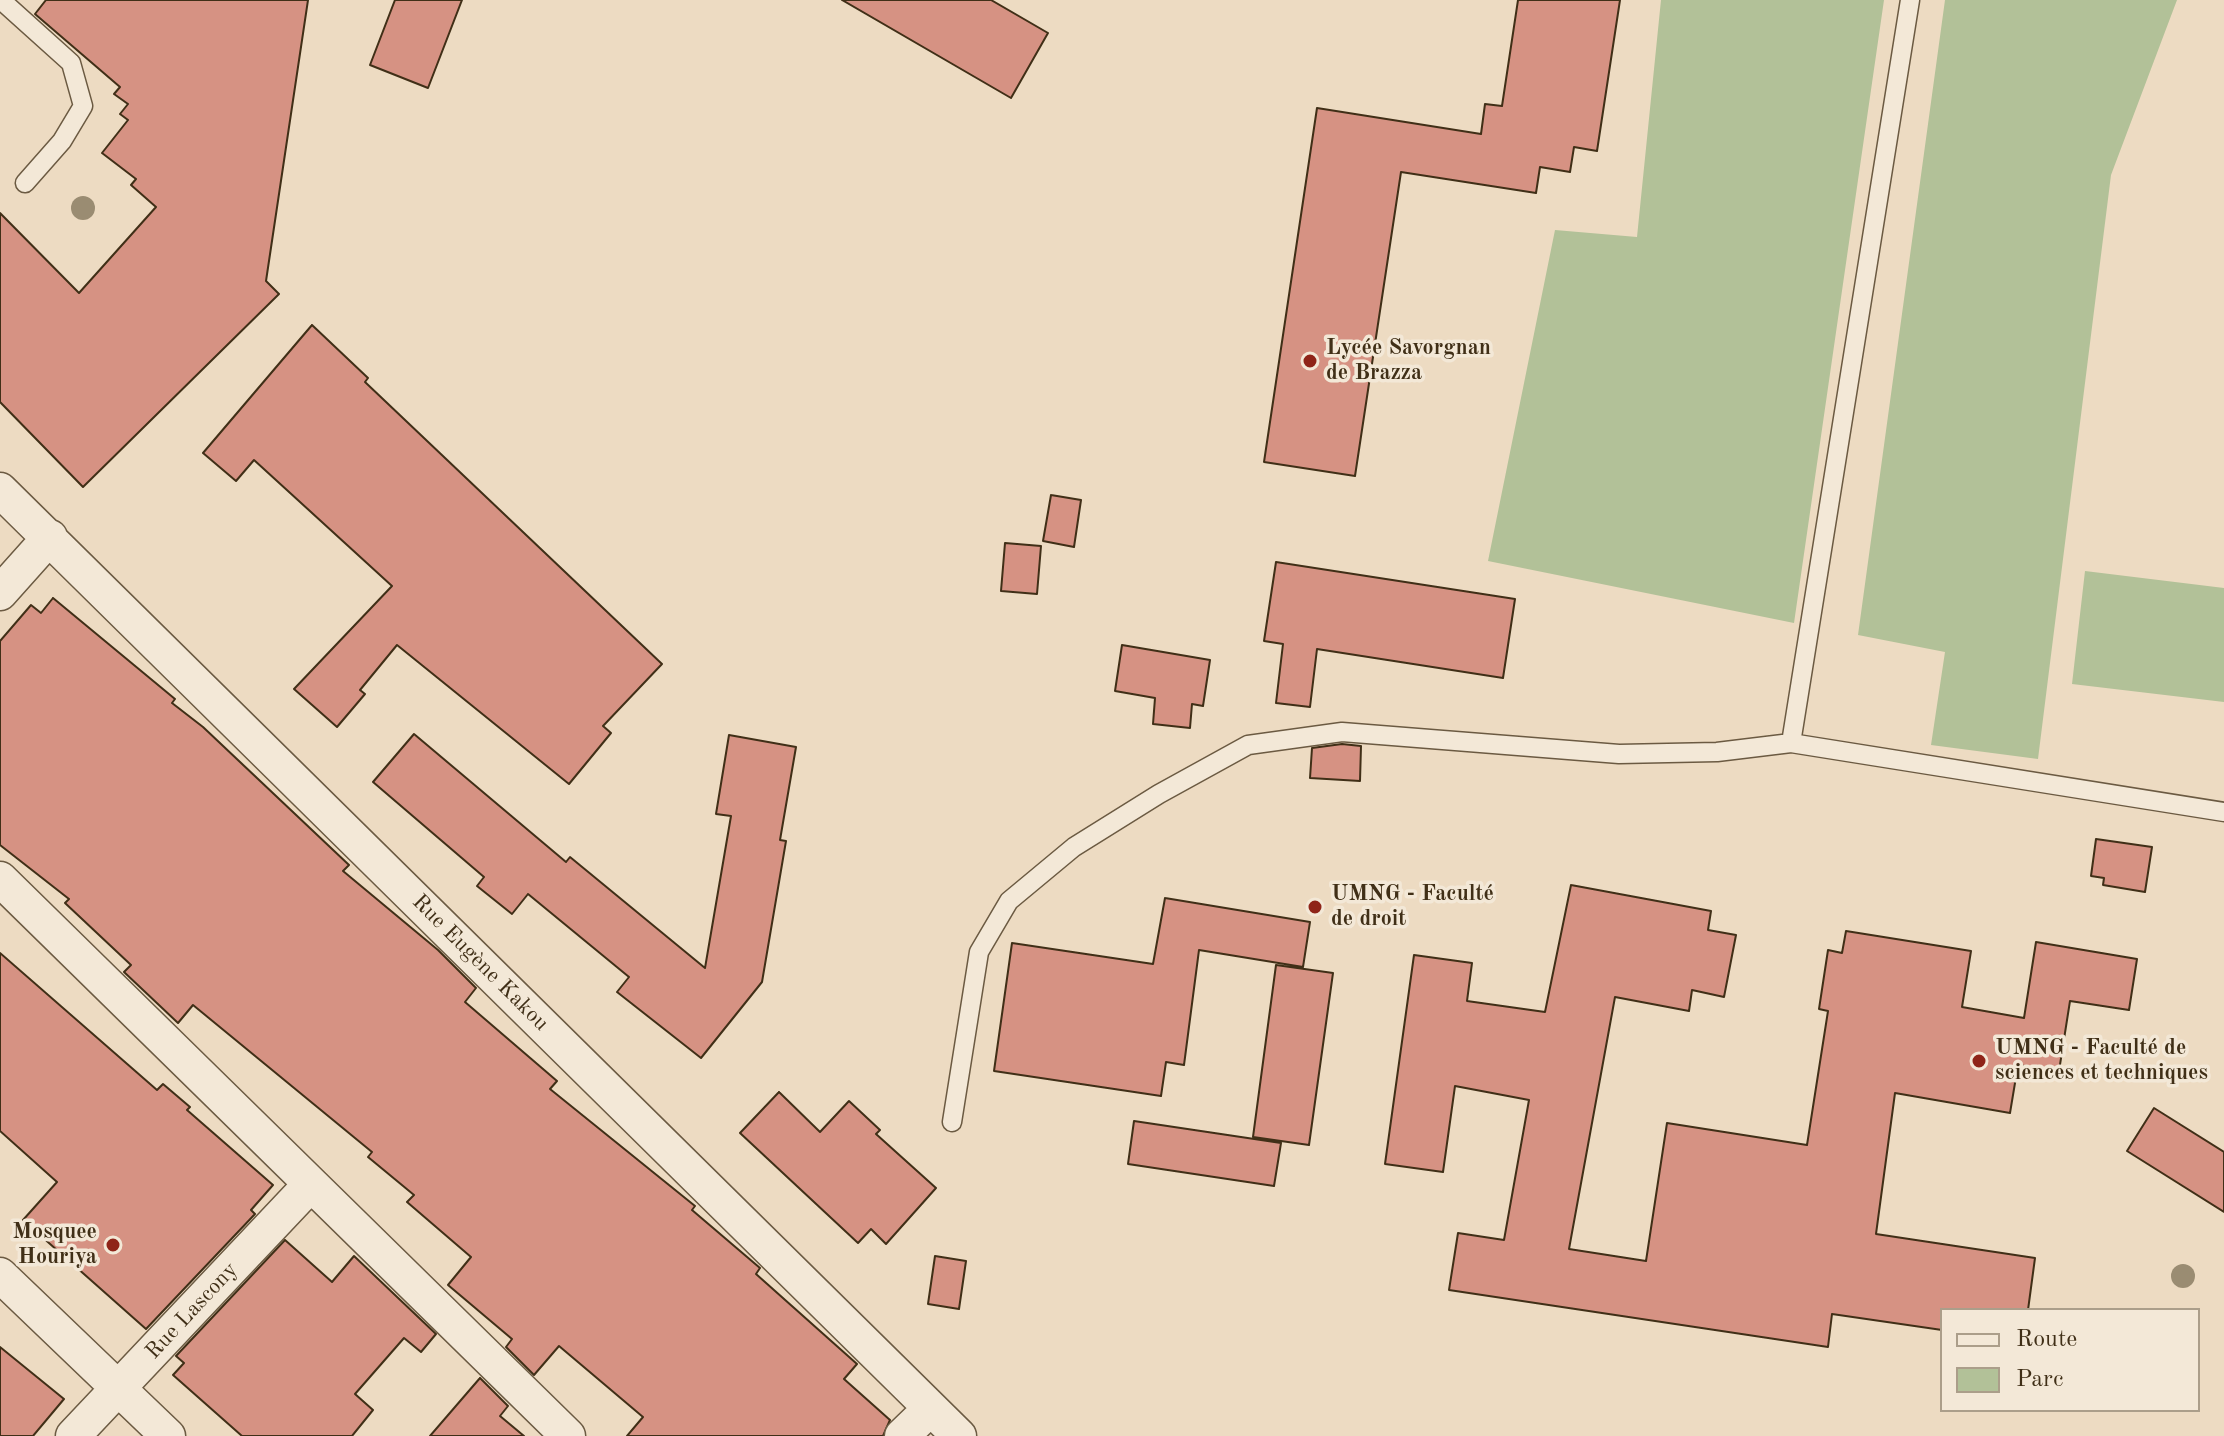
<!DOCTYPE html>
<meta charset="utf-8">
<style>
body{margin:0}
#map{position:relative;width:2224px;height:1436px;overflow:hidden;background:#eddbc2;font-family:"Old Standard TT",serif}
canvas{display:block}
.legend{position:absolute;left:1940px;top:1308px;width:260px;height:104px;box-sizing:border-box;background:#f3e8d7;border:2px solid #ab9e8a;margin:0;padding:10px 14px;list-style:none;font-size:24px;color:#402f17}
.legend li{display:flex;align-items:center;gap:16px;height:40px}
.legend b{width:40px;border:2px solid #ab9e8a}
</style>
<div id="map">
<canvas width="2224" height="1436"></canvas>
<ul class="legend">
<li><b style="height:10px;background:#f3e8d7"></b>Route</li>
<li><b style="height:22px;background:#b2c198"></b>Parc</li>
</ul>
</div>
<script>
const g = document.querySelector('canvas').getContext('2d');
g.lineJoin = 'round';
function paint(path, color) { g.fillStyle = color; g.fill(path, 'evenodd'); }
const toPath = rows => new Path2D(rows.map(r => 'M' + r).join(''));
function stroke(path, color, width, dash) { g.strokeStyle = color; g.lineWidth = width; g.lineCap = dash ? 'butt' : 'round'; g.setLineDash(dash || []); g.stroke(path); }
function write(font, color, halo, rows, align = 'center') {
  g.font = font + ' "Old Standard TT",serif'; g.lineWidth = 7; g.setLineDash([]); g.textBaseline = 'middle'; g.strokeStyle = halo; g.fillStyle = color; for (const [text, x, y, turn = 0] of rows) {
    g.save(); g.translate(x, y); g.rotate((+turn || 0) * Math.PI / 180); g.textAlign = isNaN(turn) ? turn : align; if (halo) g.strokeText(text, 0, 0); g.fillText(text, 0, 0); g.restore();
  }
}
paint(toPath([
 [1661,0,1884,0,1794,623,1488,561,1555,230,1637,237],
 [1945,0,2177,0,2111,175,2038,759,1931,745,1945,652,1858,635],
 [2085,571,2224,588,2224,702,2072,684]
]), '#b2c198');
const building = toPath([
 [46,0,308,0,266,281,279,294,83,487,0,402,0,213,79,293,156,207,131,185,136,179,102,153,128,120,120,114,128,104,114,94,120,87,35,14,46,0],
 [395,0,462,0,428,88,370,65,395,0],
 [842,0,991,0,1048,33,1011,98,842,0],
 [1518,0,1620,0,1597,151,1574,147,1570,172,1540,167,1536,193,1401,172,1355,476,1264,462,1317,108,1481,134,1485,104,1502,106,1518,0],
 [312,325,368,378,365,382,662,664,603,726,611,733,569,784,397,645,360,690,365,694,337,727,294,689,392,586,254,460,236,481,203,453,312,325],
 [1051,495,1081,500,1074,547,1043,541,1051,495],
 [1005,543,1041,546,1037,594,1001,591,1005,543],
 [1276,562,1515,599,1503,678,1317,649,1310,707,1276,703,1283,644,1264,641,1276,562],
 [53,598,175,699,172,703,203,727,349,865,343,871,438,950,476,988,465,1002,557,1081,550,1089,695,1206,692,1210,760,1268,756,1274,857,1364,844,1379,890,1420,883,1436,627,1436,643,1417,559,1346,534,1375,506,1347,512,1339,448,1285,471,1257,407,1202,414,1195,368,1157,372,1152,193,1005,178,1023,124,972,131,965,65,903,69,899,0,845,0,641,31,605,41,613,53,598],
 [1122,645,1210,660,1203,706,1192,704,1190,728,1153,724,1155,698,1115,691,1122,645],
 [414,734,566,862,570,857,705,968,731,816,716,814,729,735,796,747,780,840,786,841,762,982,701,1058,617,992,629,977,528,894,512,914,477,886,484,877,373,782,414,734],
 [1342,744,1361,746,1360,781,1310,778,1312,748,1342,744],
 [2096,839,2152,847,2145,892,2103,885,2104,878,2091,876,2096,839],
 [1571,885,1711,911,1708,930,1736,935,1724,997,1692,990,1689,1011,1615,997,1569,1249,1646,1261,1667,1123,1807,1145,1828,1011,1819,1009,1828,950,1842,953,1846,931,1971,951,1962,1007,2024,1018,2036,942,2137,959,2129,1010,2070,1001,2059,1071,2018,1065,2010,1113,1895,1093,1876,1234,2035,1258,2028,1310,1942,1310,1942,1330,1832,1314,1828,1347,1449,1290,1458,1233,1504,1240,1529,1100,1455,1086,1443,1172,1385,1164,1414,955,1472,963,1467,1001,1545,1012,1571,885],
 [1165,898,1310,922,1303,967,1199,950,1184,1065,1166,1062,1161,1096,994,1071,1012,943,1153,964,1165,898],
 [0,953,157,1090,163,1084,190,1107,187,1110,273,1185,251,1210,255,1214,146,1329,23,1220,57,1182,0,1131,0,953],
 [1276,965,1333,973,1309,1145,1253,1137,1276,965],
 [779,1092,820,1132,849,1101,880,1130,876,1134,936,1188,886,1244,871,1229,858,1243,740,1133,779,1092],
 [2154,1108,2224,1152,2224,1212,2127,1151,2154,1108],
 [1134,1121,1281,1143,1274,1186,1128,1164,1134,1121],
 [285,1240,332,1282,354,1256,436,1334,421,1352,404,1338,355,1394,373,1410,352,1436,242,1436,173,1375,184,1363,176,1356,285,1240],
 [935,1256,966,1261,959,1309,928,1304,935,1256],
 [0,1347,64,1399,33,1436,0,1436,0,1347],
 [480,1378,508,1406,500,1416,524,1436,430,1436,480,1378]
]);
paint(building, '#d69283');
stroke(building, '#402f17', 2);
const lane = toPath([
 [1,0,71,63,83,106,62,141,25,183],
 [1791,743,1910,0],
 [952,1122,979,952,1009,901,1074,847,1159,794,1248,745,1342,732,1619,754,1717,752,1791,743,2224,812]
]);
const street = toPath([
 [0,490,959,1436],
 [0,593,50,537],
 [0,879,568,1436],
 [0,1275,168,1436],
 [73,1436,310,1185],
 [902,1436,930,1409]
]);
stroke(lane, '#6b5a42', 21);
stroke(street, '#6b5a42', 37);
stroke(lane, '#f3e8d7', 18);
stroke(street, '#f3e8d7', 34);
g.fillStyle = '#9a8c72';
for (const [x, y] of [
 [83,208],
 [2183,1276]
]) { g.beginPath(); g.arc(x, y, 12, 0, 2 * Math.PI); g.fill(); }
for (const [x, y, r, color] of [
 [1310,361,8,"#8f2418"],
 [1315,907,8,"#8f2418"],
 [1979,1061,8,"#8f2418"],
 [113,1245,8,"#8f2418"]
]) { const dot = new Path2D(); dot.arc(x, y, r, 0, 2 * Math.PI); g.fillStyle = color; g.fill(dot); stroke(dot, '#f3e8d7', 3); }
write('bold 22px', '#402f17', '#f3e8d7', [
 ["Lycée Savorgnan",1326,348],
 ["de Brazza",1326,373],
 ["UMNG - Faculté",1331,894],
 ["de droit",1331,919],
 ["UMNG - Faculté de",1995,1048],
 ["sciences et techniques",1995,1073],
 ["Mosquee",97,1232,"right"],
 ["Houriya",97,1257,"right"]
], 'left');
write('22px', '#402f17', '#f3e8d7', [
 ["Rue Eugène Kakou",480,963,45],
 ["Rue Lascony",192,1311,-47]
]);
</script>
